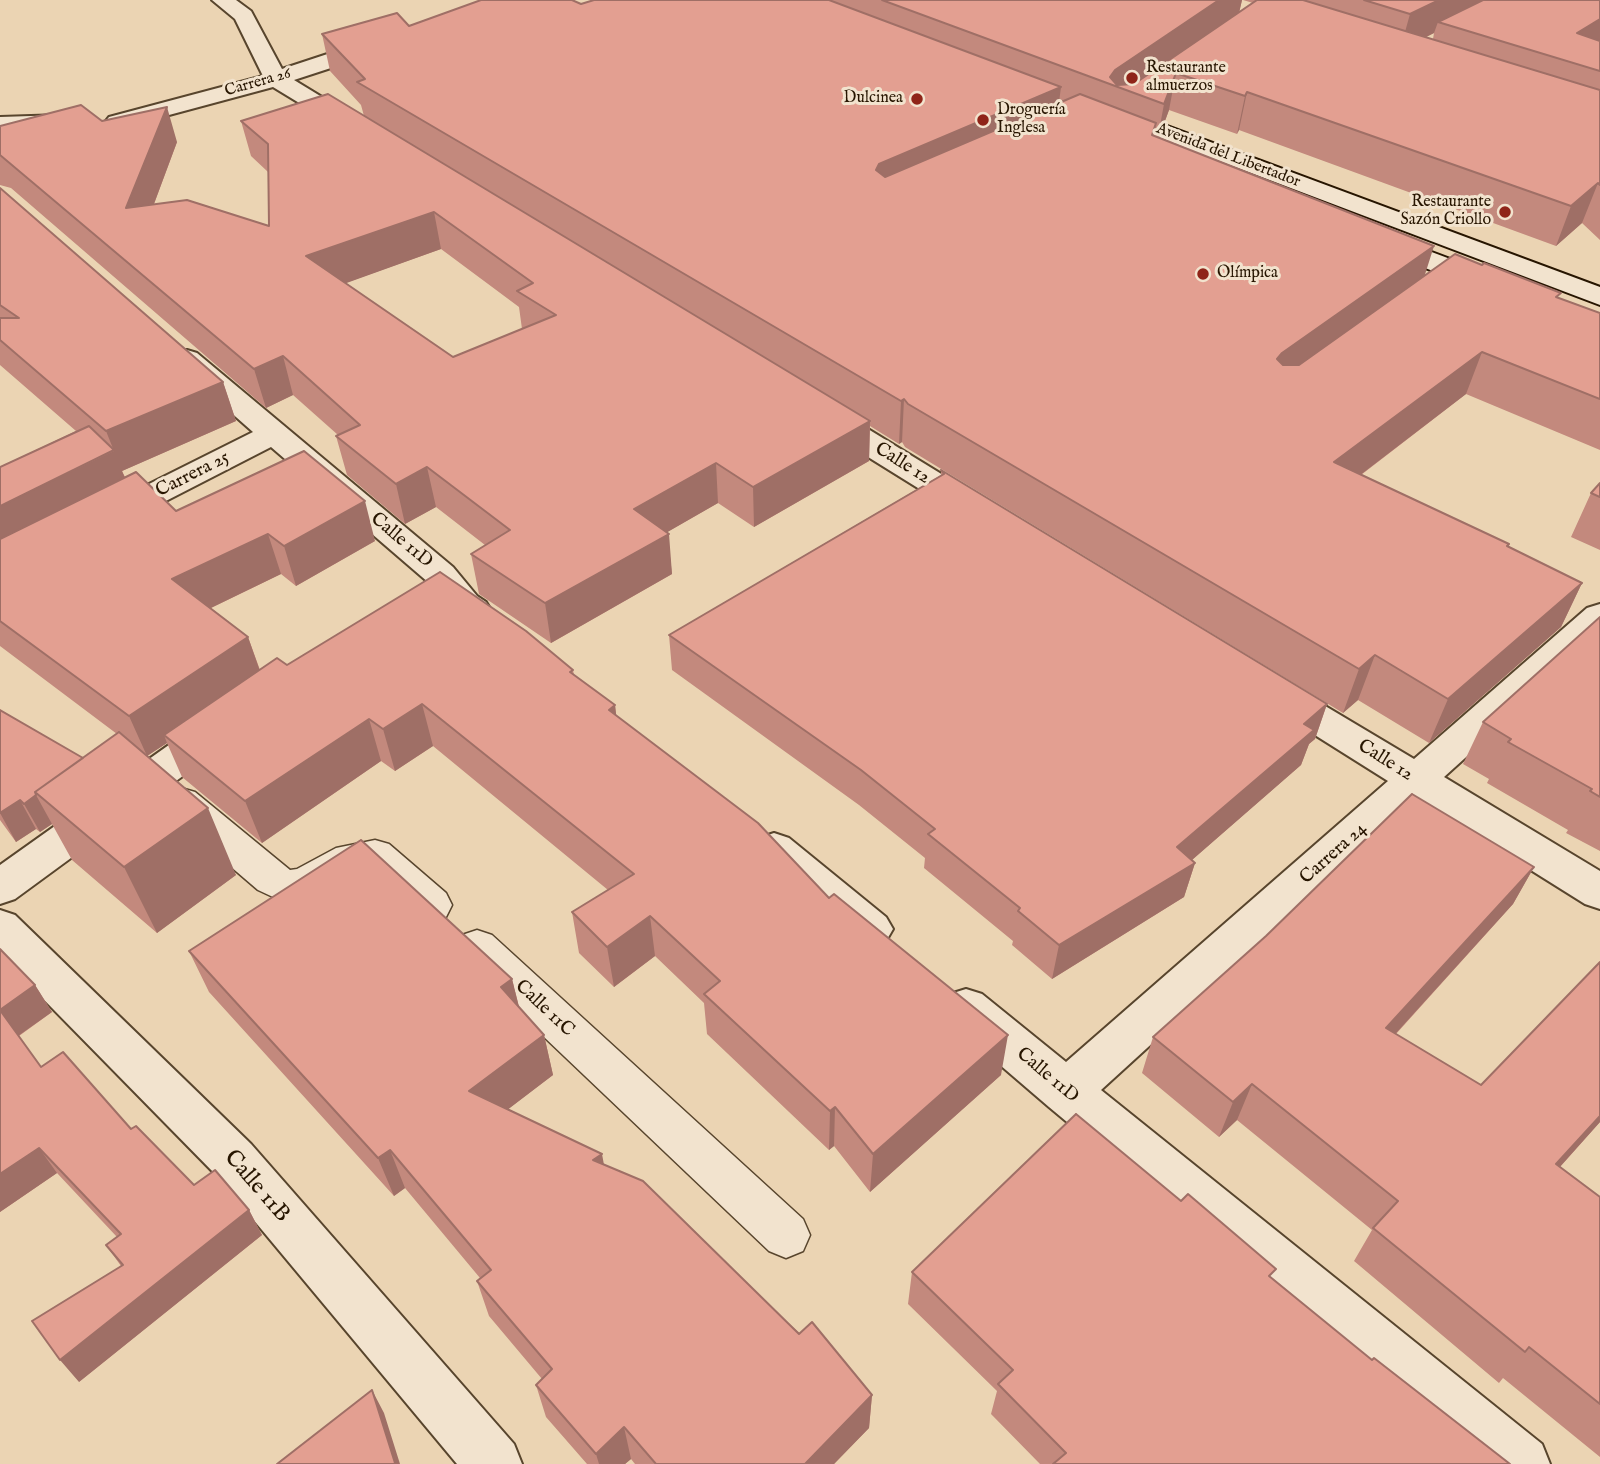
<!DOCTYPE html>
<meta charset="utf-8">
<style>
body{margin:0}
canvas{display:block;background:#ebd4b3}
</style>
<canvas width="1600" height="1464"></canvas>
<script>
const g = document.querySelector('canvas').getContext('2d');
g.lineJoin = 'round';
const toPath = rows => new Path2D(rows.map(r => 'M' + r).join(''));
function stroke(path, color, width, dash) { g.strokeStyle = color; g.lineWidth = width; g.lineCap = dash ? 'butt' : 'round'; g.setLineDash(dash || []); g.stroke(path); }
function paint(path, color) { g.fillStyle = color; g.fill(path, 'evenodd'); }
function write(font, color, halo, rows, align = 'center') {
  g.font = font + ' "IM FELL English",serif'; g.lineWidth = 6; g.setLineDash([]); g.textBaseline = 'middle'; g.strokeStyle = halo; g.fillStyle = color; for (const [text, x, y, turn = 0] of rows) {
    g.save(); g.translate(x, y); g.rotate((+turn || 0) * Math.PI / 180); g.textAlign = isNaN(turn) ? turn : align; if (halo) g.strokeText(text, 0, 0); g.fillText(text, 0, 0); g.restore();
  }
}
const pedestrian = toPath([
 [181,788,195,792,290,870,297,869,336,848,375,840,389,844,446,893,452,905,446,917,432,921,418,917,367,872,358,873,318,895,304,900,287,902,273,897,258,890,167,812,162,802,167,792,181,788],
 [477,930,492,935,803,1219,810,1235,803,1251,786,1258,769,1251,462,959,456,947,462,935,477,930]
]);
const minor = toPath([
 [212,0,236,0,251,11,282,69,370,40,386,40,389,45,386,50,294,80,363,122,367,127,363,132,347,132,273,87,117,129,109,127,105,122,109,117,263,76,235,19,212,0],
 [62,115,70,117,74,122,70,127,0,131,0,117,62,115],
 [187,350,197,353,453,567,477,596,486,602,491,610,486,618,473,622,451,612,429,583,271,447,123,523,111,526,99,523,94,516,99,509,253,432,177,365,172,359,177,353,187,350],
 [826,408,837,410,987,502,992,509,987,516,975,519,963,516,815,424,811,417,815,410,826,408],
 [1600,604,1600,636,1444,777,1600,871,1600,909,1585,904,1419,800,1101,1090,1542,1444,1550,1464,1478,1464,1049,1107,950,1022,943,1008,950,994,966,989,982,994,1066,1062,1388,781,1264,703,1258,694,1264,685,1277,681,1290,685,1414,759,1587,608,1600,604],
 [218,716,232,720,237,730,232,740,15,899,0,904,0,865,204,720,218,716],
 [774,833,789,838,886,917,893,929,886,941,871,947,856,941,759,860,753,849,759,838,774,833],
 [0,910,15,915,251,1144,514,1444,522,1464,457,1464,217,1176,0,955,0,910]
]);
const secondary = toPath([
 [1111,105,1600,287,1600,305,1103,117,1099,112,1103,107,1111,105],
 [1381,233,1501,278,1505,284,1501,290,1491,292,1481,290,1372,247,1368,241,1372,235,1381,233]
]);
stroke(pedestrian, '#58452d', 3);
stroke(minor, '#58452d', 4);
stroke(secondary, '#271500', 4);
paint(pedestrian, '#f2e3ce');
paint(minor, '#f2e3ce');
paint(secondary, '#f2e3ce');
paint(toPath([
 [594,0,1242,0,1239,12,1253,3,1243,0,1600,0,1600,240,1582,223,1556,246,1239,130,1237,134,1169,110,1159,138,1424,276,1559,298,1600,313,1600,450,1466,394,1361,475,1582,583,1561,627,1429,743,1358,700,1343,713,905,447,902,442,899,444,870,426,869,461,754,527,718,503,667,532,672,574,551,643,479,594,471,554,485,545,436,507,405,524,347,475,336,436,338,435,293,395,266,408,11,188,0,185,0,126,102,121,177,142,154,204,269,226,268,172,251,156,241,121,364,116,361,105,330,71,322,34,409,26,581,4],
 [1434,33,1433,39,1426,37],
 [441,249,519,307,522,329,453,357,345,283],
 [0,188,223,382,236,421,122,471,125,477,176,511,375,541,296,586,281,574,211,608,248,637,260,670,287,665,573,670,574,675,615,705,616,716,829,898,1001,1075,870,1192,834,1146,829,1150,707,1034,704,1003,655,956,614,987,579,953,572,912,608,890,433,746,395,771,381,761,262,843,182,777,167,743,147,756,236,875,157,933,72,860,52,824,40,832,36,829,16,842,0,820,0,710,83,758,117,734,0,646,0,467,76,431,0,365],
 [941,470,1327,704,1315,739,1309,744,1301,765,1192,860,1195,863,1184,897,1052,979,1012,945,1013,941,924,868,925,858,859,805,672,670,669,635,941,475],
 [1600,483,1600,550,1571,537,1591,493],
 [1600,617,1600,851,1566,833,1568,830,1487,783,1489,779,1463,764,1483,722],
 [1534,867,1513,904,1396,1034,1481,1085,1600,962,1600,1122,1560,1167,1600,1197,1600,1457,1503,1378,1499,1383,1354,1261,1372,1230,1237,1120,1219,1137,1142,1073,1153,1037],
 [0,949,35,985,52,1012,19,1036,41,1067,131,1129,194,1185,249,1210,262,1235,79,1382,121,1266,106,1245,117,1237,57,1173,0,1212],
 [189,951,512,979,519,1007,544,1035,553,1075,508,1109,604,1165,872,1395,869,1428,834,1464,635,1464,631,1459,625,1464,587,1464,546,1417,536,1385,542,1379,489,1316,477,1281,480,1278,405,1188,394,1196,209,992],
 [912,1272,1271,1277,1372,1360,1510,1464,1040,1464,991,1414,997,1391,908,1304]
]), '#c3897d');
paint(toPath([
 [1219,0,1242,0,1238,18,1132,92,1109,84,1110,77,1115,70],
 [1439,0,1501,0,1438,22,1434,33,1400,50,1410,14],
 [1600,19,1600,46,1577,33],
 [1176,73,1169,110,1157,142,1164,104],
 [1061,87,1056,125,878,204,876,170,879,164],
 [1247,92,1239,130,1237,134,1245,96],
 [167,107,177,142,139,244,126,208],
 [1598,183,1582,223,1556,246,1571,206],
 [434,212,441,249,316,294,306,256],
 [1434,246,1421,287,1266,401,1277,359,1282,353],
 [1482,352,1466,394,1321,505,1334,462],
 [283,356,293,395,266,408,254,369],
 [223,382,236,421,122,471,130,490,0,555,0,506,114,451,106,431],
 [904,399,902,442,899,444,901,401],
 [870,421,869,461,754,527,753,487],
 [716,463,718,503,638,549,634,509],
 [427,467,436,507,405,524,396,484],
 [365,501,375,541,296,586,284,546],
 [268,534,281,574,188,619,172,579],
 [669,534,672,574,551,643,545,603],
 [1582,583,1561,627,1429,743,1448,699],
 [248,637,262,677,164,735,167,743,147,756,129,716],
 [1375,655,1358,700,1343,713,1359,669],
 [422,704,433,746,395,771,383,729],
 [1327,704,1315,739,1309,744,1301,765,1177,873,1195,863,1184,897,1052,979,1059,945,1177,847,1304,724],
 [615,705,620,747,609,710],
 [369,719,381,761,262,843,245,801],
 [36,795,52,824,40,832,24,804],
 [20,800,36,829,16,842,0,813],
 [208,808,236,875,157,933,124,867],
 [1534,867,1513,904,1368,1064,1386,1028],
 [650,916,655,956,614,987,607,947],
 [512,979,522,1019,501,987],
 [35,985,52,1012,18,1036,0,1010],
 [544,1035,553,1075,481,1130,469,1091],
 [1008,1035,1001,1075,870,1192,873,1154],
 [1252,1084,1237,1120,1219,1137,1233,1102],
 [835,1107,834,1146,829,1150,830,1111],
 [1600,1116,1600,1122,1532,1198,1556,1164],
 [39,1148,57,1173,0,1212,0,1174],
 [390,1150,405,1188,394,1196,378,1158],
 [602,1154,609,1192,593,1160],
 [249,1210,262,1235,79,1382,60,1360],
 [372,1390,384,1413,400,1464,394,1464],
 [872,1395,869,1428,834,1464,805,1464],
 [624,1427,631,1459,625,1464,599,1464,596,1454]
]), '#9f6f66');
const building = toPath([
 [481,0,572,0,581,4,594,0,829,0,1061,87,879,164,876,170,885,177,1080,94,1156,123,1152,135,1434,246,1282,353,1277,359,1283,365,1299,365,1455,254,1482,265,1484,263,1561,293,1556,297,1600,313,1600,399,1482,352,1334,462,1509,544,1507,546,1582,583,1448,699,1375,655,1359,669,908,404,904,399,901,401,357,82,365,79,322,34,397,13,409,26,481,0],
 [882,0,1219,0,1115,70,1110,77,1117,85,1134,84,1257,0,1303,0,1600,90,1600,185,1598,183,1571,206,1247,92,1245,96,1176,73,1164,104,882,0],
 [1364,0,1439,0,1410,14,1364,0],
 [1483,0,1600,0,1600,19,1577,33,1600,41,1600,71,1438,22,1483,0],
 [328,94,870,421,753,487,716,463,634,509,669,534,545,603,471,554,510,530,427,467,396,484,336,436,360,425,283,356,254,369,0,155,0,126,81,105,102,121,167,107,126,208,187,200,269,226,268,144,241,121,328,94],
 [434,212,533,283,517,291,556,315,453,357,306,256,434,212],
 [0,188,223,382,106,431,0,340,0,318,19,318,0,305,0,188],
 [89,426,114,450,0,506,0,467,89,426],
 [304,451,365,501,284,546,268,534,172,579,248,637,129,716,0,621,0,539,136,472,176,511,304,451],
 [941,470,1327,704,1304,724,1314,730,1177,847,1195,863,1059,945,1018,911,1020,908,928,834,935,829,861,770,669,635,944,474,941,470],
 [1600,483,1600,497,1591,493,1600,483],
 [440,572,526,631,573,670,570,672,615,705,609,710,758,823,829,898,834,894,1008,1035,873,1154,835,1107,830,1111,704,994,720,981,650,916,607,947,572,912,634,874,422,704,383,729,369,719,245,801,164,735,277,658,287,665,440,572],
 [1600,617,1600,797,1590,791,1592,789,1508,742,1511,739,1483,722,1600,617],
 [0,710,83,758,35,792,36,795,24,804,20,800,0,813,0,710],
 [119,732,208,808,124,867,35,792,119,732],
 [1412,794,1534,867,1386,1028,1481,1085,1600,962,1600,1116,1556,1164,1600,1197,1600,1404,1529,1347,1525,1352,1373,1228,1398,1201,1252,1084,1233,1102,1153,1037,1266,936,1412,794],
 [361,840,512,979,501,987,544,1035,469,1091,602,1154,593,1160,643,1181,799,1334,812,1322,872,1395,805,1464,656,1464,624,1427,596,1454,536,1385,552,1369,477,1281,491,1270,390,1150,378,1158,189,951,361,840],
 [0,949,35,985,0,1010,41,1067,63,1052,131,1129,136,1126,194,1185,215,1170,249,1210,60,1360,32,1321,123,1265,106,1245,121,1234,39,1148,0,1174,0,949],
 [1076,1114,1181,1201,1188,1194,1276,1269,1269,1276,1372,1360,1374,1358,1510,1464,1053,1464,1066,1453,998,1384,1013,1370,912,1272,1076,1114],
 [372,1390,395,1463,394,1464,277,1464,372,1390]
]);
paint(building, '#e39f91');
stroke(building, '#9f6f66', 2);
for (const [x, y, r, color] of [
 [1132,78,7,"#8f2418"],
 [917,99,7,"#8f2418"],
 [983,120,7,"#8f2418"],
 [1505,212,7,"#8f2418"],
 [1203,274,7,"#8f2418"]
]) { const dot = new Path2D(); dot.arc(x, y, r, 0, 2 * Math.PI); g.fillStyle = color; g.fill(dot); stroke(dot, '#f2e3ce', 2.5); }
write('16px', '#271500', '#f2e3ce', [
 ["Restaurante",1146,69],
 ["almuerzos",1146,87],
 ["Dulcinea",903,99,"right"],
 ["Droguería",997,111],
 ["Inglesa",997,129],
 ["Restaurante",1491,203,"right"],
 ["Sazón Criollo",1491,221,"right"],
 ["Olímpica",1217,274]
], 'left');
write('16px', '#271500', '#f2e3ce', [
 ["Carrera 26",258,83,-16],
 ["Avenida del Libertador",1228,156,21]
]);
write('19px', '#271500', '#f2e3ce', [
 ["Calle 12",902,464,32],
 ["Carrera 25",193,475,-27],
 ["Calle 11D",401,541,40],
 ["Calle 12",1385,761,32],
 ["Carrera 24",1334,854,-42],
 ["Calle 11C",544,1009,43],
 ["Calle 11D",1047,1076,40]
]);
write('23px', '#271500', '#f2e3ce', [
 ["Calle 11B",256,1187,49]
]);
</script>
